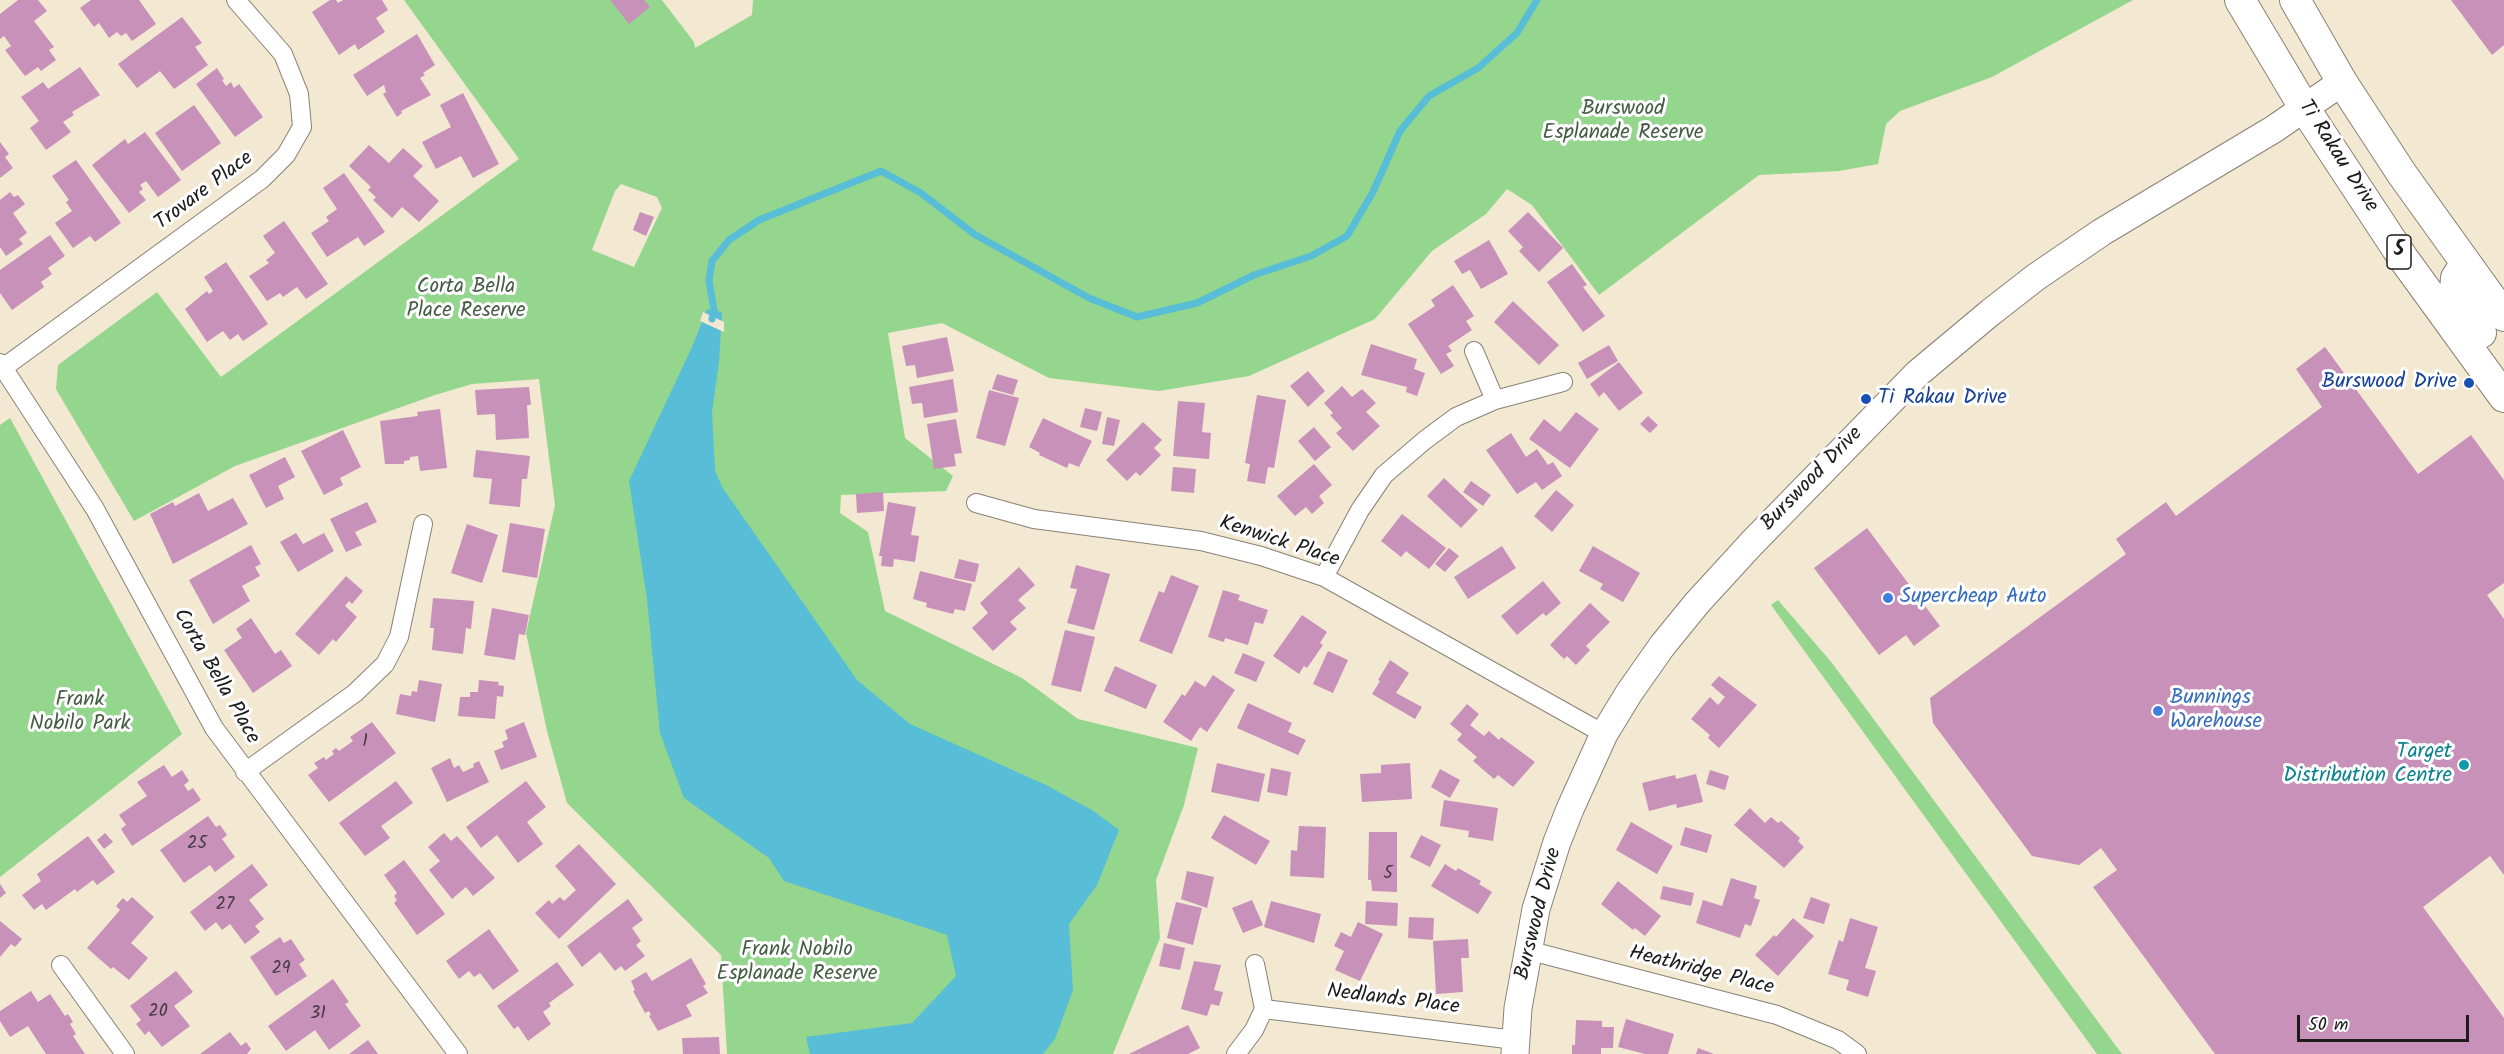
<!DOCTYPE html>
<style>
body{margin:0}
#map{position:relative;width:2504px;height:1054px;overflow:hidden;background:#f3e8d1;font-family:Kalam,sans-serif}
canvas{display:block}
.scale{position:absolute;left:2297px;top:1015px;width:172px;height:27px;box-sizing:border-box;border:3px solid #1c1c1c;border-top:0;padding-left:8px;font-size:18px;line-height:21px;white-space:nowrap;color:#1c1c1c;-webkit-text-stroke:4px #fff;paint-order:stroke}
</style>
<div id="map">
<canvas width="2504" height="1054"></canvas>
<div class="scale">50 m</div>
</div>
<script>
const g = document.querySelector('canvas').getContext('2d');
g.lineJoin = 'round';
function paint(path, color) { g.fillStyle = color; g.fill(path, 'evenodd'); }
const toPath = rows => new Path2D(rows.map(r => 'M' + r).join(''));
function stroke(path, color, width, dash) { g.strokeStyle = color; g.lineWidth = width; g.lineCap = dash ? 'butt' : 'round'; g.setLineDash(dash || []); g.stroke(path); }
function write(font, color, halo, rows, align = 'center') {
  g.font = font + ' Kalam,sans-serif'; g.lineWidth = 6; g.setLineDash([]); g.textBaseline = 'middle'; g.strokeStyle = halo; g.fillStyle = color; for (const [text, x, y, turn = 0] of rows) {
    g.save(); g.translate(x, y); g.rotate((+turn || 0) * Math.PI / 180); g.textAlign = isNaN(turn) ? turn : align; if (halo) g.strokeText(text, 0, 0); g.fillText(text, 0, 0); g.restore();
  }
}
paint(toPath([
 [404,0,662,0,694,42,695,48,752,15,753,0,2133,0,1992,77,1900,111,1886,124,1878,164,1839,171,1759,175,1599,295,1532,205,1507,189,1486,214,1432,251,1375,319,1249,376,1159,391,1049,378,942,323,888,333,905,438,953,476,946,491,841,495,840,513,868,532,885,611,1022,678,1078,719,1198,748,1184,805,1156,880,1160,938,1113,1054,727,1054,721,955,567,803,547,731,526,633,555,505,539,379,472,384,435,395,235,466,134,521,56,389,58,365,157,292,221,377,519,159],
 [621,184,657,197,662,208,634,267,592,250,615,191],
 [10,418,182,734,0,877,0,425],
 [1778,600,1832,663,2122,1054,2097,1054,1771,605]
]), '#94d68d');
paint(toPath([
 [707,309,722,312,719,362,712,412,715,470,722,487,857,680,910,724,1046,785,1092,810,1119,830,1097,885,1069,924,1073,990,1055,1039,1043,1054,810,1054,806,1037,912,1023,956,976,947,935,784,881,769,858,684,798,660,733,647,599,629,481,692,347]
]), '#58bdd6');
paint(toPath([
 [703,312,724,322,724,332,700,321]
]), '#f3e8d1');
stroke(toPath([
 [712,319,714,310,709,281,712,261,729,240,759,220,881,171,921,193,974,234,1089,298,1137,317,1197,303,1254,275,1311,256,1347,236,1373,192,1400,131,1429,96,1478,68,1517,33,1537,0]
]), '#58bdd6', 7);
paint(toPath([
 [18,0,38,0,47,11,34,21,54,47,49,50,56,60,41,71,38,67,25,76,5,50,11,46,4,36,0,39,0,14],
 [91,0,139,0,156,24,132,41,126,33,121,36,117,32,109,38,99,23,94,27,80,8],
 [330,0,336,0,338,3,343,0,382,0,388,10,376,18,385,32,358,50,355,44,339,55,312,12],
 [610,0,644,0,650,7,629,24],
 [2451,0,2504,0,2504,45,2492,55],
 [182,17,202,43,195,47,208,65,174,89,160,71,137,88,118,64],
 [417,34,435,65,423,73,425,75,420,78,431,95,401,111,402,113,397,117,383,94,386,92,384,85,367,96,353,75],
 [80,67,100,95,72,112,74,115,63,122,71,132,46,150,30,128,39,121,21,97,43,82,48,89],
 [217,68,224,79,222,80,226,86,231,82,234,88,239,84,263,117,235,137,196,84],
 [463,93,499,164,473,178,461,156,436,169,422,142,451,127,440,105],
 [194,105,221,143,182,171,155,133],
 [145,132,181,180,158,197,146,181,140,185,143,189,139,192,146,200,129,213,92,165,125,139,128,144],
 [0,142,9,154,5,157,13,168,0,178],
 [369,145,389,163,403,148,423,166,413,176,439,201,419,222,402,207,392,218,373,200,376,197,368,190,371,187,349,166],
 [76,160,121,223,95,242,90,236,73,248,55,223,72,211,66,202,69,200,52,176],
 [344,173,385,232,364,246,358,237,327,257,311,233,329,221,326,217,337,209,323,188],
 [10,192,14,197,18,195,25,204,13,213,27,233,19,239,23,244,6,256,0,247,0,200],
 [640,212,654,217,646,236,633,230],
 [1528,212,1563,248,1539,272,1519,251,1523,247,1508,231],
 [284,221,328,284,306,299,297,287,283,297,280,293,267,301,249,276,269,263,266,260,275,253,263,236],
 [50,235,65,256,48,268,52,274,41,282,44,287,12,310,0,293,0,270],
 [1489,240,1508,274,1481,289,1470,270,1462,274,1454,261],
 [226,262,268,324,243,341,238,334,230,340,223,331,207,342,185,309,207,291,209,294,213,291,204,277],
 [1572,264,1587,285,1583,287,1605,316,1583,332,1547,282],
 [1453,285,1474,316,1466,321,1472,330,1448,346,1452,351,1446,354,1454,366,1441,374,1408,324,1435,306,1431,300],
 [1513,301,1559,345,1539,365,1494,322],
 [947,337,954,371,917,378,915,365,906,366,902,346],
 [1371,344,1417,359,1414,369,1425,373,1417,396,1406,392,1407,387,1361,375],
 [1609,345,1618,361,1587,379,1578,363],
 [2325,347,2418,474,2471,435,2504,480,2504,583,2487,595,2504,619,2504,875,2490,856,2423,907,2504,1018,2504,1054,2215,1054,2093,887,2117,870,2101,848,2079,865,2032,856,1933,723,1930,698,2126,554,2116,539,2166,502,2176,516,2322,407,2296,369],
 [1619,362,1643,393,1619,411,1604,392,1599,397,1590,384],
 [1308,371,1325,391,1308,407,1290,386],
 [997,374,1018,380,1013,395,992,389],
 [953,379,958,412,924,418,922,403,912,404,909,387],
 [1342,386,1352,397,1362,389,1376,403,1366,412,1380,426,1353,451,1336,433,1342,428,1330,415,1333,413,1324,403],
 [529,387,531,405,527,405,529,438,496,440,495,414,477,415,475,390],
 [989,390,1019,398,1005,446,976,438],
 [1257,395,1286,400,1274,468,1268,467,1265,484,1247,481,1250,464,1245,463],
 [1178,401,1205,403,1202,432,1211,433,1209,459,1173,456],
 [1085,408,1102,412,1097,431,1080,427],
 [440,409,447,468,420,471,418,456,410,457,410,460,404,461,404,464,385,464,380,421,418,416,417,412],
 [1576,412,1599,429,1570,468,1529,439,1544,419,1560,432],
 [1648,416,1658,425,1650,433,1640,424],
 [1107,417,1120,420,1114,446,1102,444],
 [1043,418,1092,441,1079,467,1069,463,1067,468,1039,455,1040,453,1029,447],
 [956,419,962,453,954,454,956,466,934,469,927,424],
 [1143,422,1162,440,1154,448,1161,455,1140,476,1136,472,1127,481,1106,460],
 [1314,427,1331,447,1315,461,1298,441],
 [343,430,361,467,340,478,343,485,324,495,301,451],
 [1511,433,1526,457,1537,449,1548,465,1553,462,1562,476,1542,490,1536,482,1517,494,1486,450],
 [476,450,530,456,527,479,522,479,520,507,489,504,492,479,473,477],
 [285,457,295,477,278,486,284,499,266,508,249,475],
 [1314,464,1332,485,1319,496,1324,503,1312,514,1306,507,1295,516,1277,496],
 [1173,467,1196,469,1194,493,1171,491],
 [1444,478,1478,510,1461,528,1427,496],
 [1471,481,1491,495,1483,506,1463,492],
 [1556,490,1574,505,1552,532,1534,516],
 [883,492,884,511,857,513,856,494],
 [199,493,208,511,233,498,248,524,173,564,150,514,173,502,175,506],
 [367,502,377,522,355,532,362,545,346,552,330,519],
 [888,502,916,507,911,535,919,536,915,562,894,559,893,567,881,566,882,556,879,556],
 [1402,514,1446,548,1429,569,1406,551,1401,557,1381,541],
 [510,523,545,529,537,578,502,572],
 [467,524,498,535,482,583,451,573],
 [1867,528,1940,626,1914,646,1906,635,1879,655,1814,568],
 [296,533,303,544,324,533,334,551,298,572,280,542],
 [251,545,261,564,255,567,260,576,242,586,250,601,213,624,189,580],
 [1502,546,1516,568,1468,599,1454,577],
 [1593,546,1640,573,1623,602,1600,589,1603,584,1579,571],
 [1449,548,1459,556,1445,572,1435,564],
 [959,559,979,564,975,582,954,578],
 [1076,565,1110,574,1094,630,1067,623,1077,589,1070,588],
 [1019,567,1035,585,1018,600,1026,608,1010,622,1017,629,993,651,972,628,988,613,980,603],
 [920,571,972,584,965,611,955,609,953,614,926,607,927,603,913,599],
 [1171,575,1199,586,1172,654,1139,641,1159,591,1164,593],
 [346,576,363,591,352,604,349,601,345,606,357,617,336,642,333,639,319,655,295,634],
 [1543,581,1561,603,1546,616,1543,613,1517,635,1501,616],
 [1223,590,1240,595,1238,600,1268,610,1263,624,1255,622,1248,645,1225,638,1224,642,1208,637],
 [433,598,474,601,471,629,466,628,463,654,432,650,434,628,430,628],
 [1590,603,1610,622,1586,646,1590,650,1576,665,1567,656,1564,659,1550,645],
 [492,608,529,615,525,635,519,634,515,660,484,655],
 [1302,615,1327,632,1320,643,1323,645,1307,668,1304,666,1299,674,1273,656],
 [251,618,275,654,281,650,292,666,253,693,224,650,242,638,236,629],
 [1065,630,1095,637,1081,692,1051,685],
 [1328,651,1348,660,1333,693,1313,684],
 [1243,653,1265,662,1256,682,1234,673],
 [1390,660,1409,673,1396,693,1422,707,1415,719,1372,694,1380,681,1378,680],
 [1115,666,1157,685,1146,709,1104,691],
 [1213,675,1235,690,1207,732,1200,727,1191,741,1163,722,1182,694,1185,696,1195,681,1205,687],
 [1719,676,1757,705,1719,748,1708,738,1710,735,1691,719,1710,697,1718,705,1725,697,1711,685],
 [419,680,442,684,435,722,396,714,400,694,411,696,412,691,417,692],
 [479,680,499,682,498,685,504,686,503,697,497,696,495,719,458,716,460,697,470,697,470,692,478,692],
 [1248,703,1292,723,1288,732,1306,740,1298,755,1237,728],
 [1467,704,1479,714,1470,725,1484,736,1489,731,1499,740,1501,737,1535,762,1513,787,1498,775,1494,779,1473,761,1477,757,1457,740,1462,734,1450,724],
 [372,722,396,753,329,802,308,775,318,768,314,763,324,757,326,760,334,754,332,751,336,748,339,751,353,741,350,737],
 [524,722,537,757,501,770,494,751,504,747,502,742,508,739,505,730],
 [450,758,454,768,459,765,463,772,474,767,473,764,479,761,489,782,447,802,431,768],
 [1217,763,1265,774,1259,802,1211,792],
 [1410,763,1412,799,1362,802,1360,774,1381,773,1381,765],
 [164,765,172,777,182,770,189,781,184,785,188,791,193,788,201,800,132,846,121,829,126,825,119,815,147,796,137,782],
 [1271,768,1291,772,1287,796,1267,792],
 [1440,769,1460,780,1450,798,1431,787],
 [1710,770,1729,776,1725,790,1706,784],
 [1696,774,1703,802,1677,808,1676,804,1649,811,1642,783,1675,775,1676,779],
 [396,781,413,803,381,826,390,838,365,856,339,823],
 [526,781,546,807,527,822,543,844,518,863,497,835,481,848,466,827],
 [1444,800,1498,808,1493,841,1468,837,1469,831,1440,826],
 [1750,808,1765,823,1771,817,1778,823,1781,821,1800,838,1798,841,1804,847,1784,868,1734,825],
 [1224,815,1270,841,1256,865,1211,838],
 [208,816,216,827,220,825,227,835,222,839,235,857,215,872,210,865,184,883,160,850],
 [1631,822,1673,846,1657,874,1616,850],
 [1299,826,1326,827,1324,878,1290,876,1291,850,1297,851],
 [1685,827,1712,835,1707,853,1680,845],
 [1369,832,1397,832,1397,892,1372,891,1371,880,1368,880],
 [105,833,113,842,104,849,97,840],
 [444,833,451,841,457,836,495,878,473,896,466,887,452,899,429,870,440,861,428,847],
 [1421,835,1441,845,1430,867,1410,857],
 [88,836,115,872,97,885,93,880,77,892,75,889,46,910,42,904,34,910,22,895,41,881,37,874],
 [579,844,616,884,559,939,535,913,549,900,552,904,560,897,564,901,576,890,555,866],
 [404,860,445,914,417,935,394,903,397,900,394,896,397,893,384,875],
 [252,864,268,885,249,900,264,919,255,926,260,932,245,944,230,924,222,930,216,922,205,931,190,912],
 [1445,864,1456,871,1458,868,1481,881,1479,884,1492,892,1478,914,1431,886],
 [1187,871,1214,877,1207,908,1181,899],
 [1731,878,1757,886,1754,898,1760,900,1751,926,1745,924,1740,938,1696,923,1703,900,1722,906],
 [1618,881,1661,916,1645,936,1635,928,1633,930,1601,904],
 [0,884,6,893,0,898],
 [1663,886,1694,893,1691,906,1660,899],
 [132,897,154,917,131,943,148,958,129,980,113,967,111,969,87,948,120,910,116,906,123,898,127,902],
 [1811,897,1830,904,1824,924,1803,918],
 [628,899,643,920,632,928,641,941,636,945,645,956,625,971,621,966,615,971,600,952,582,967,567,946],
 [1252,900,1263,925,1243,933,1232,908],
 [1271,901,1321,914,1314,943,1264,927],
 [1366,901,1398,903,1397,926,1365,924],
 [1176,902,1202,908,1193,945,1167,938],
 [1409,917,1434,918,1433,940,1408,938],
 [1793,918,1814,936,1778,976,1755,955,1774,935,1776,937],
 [1850,918,1878,927,1865,968,1876,971,1868,997,1846,990,1849,980,1828,974,1839,940,1843,942],
 [0,921,22,939,15,947,11,944,0,957],
 [1358,922,1383,934,1360,981,1335,970,1344,951,1334,946,1341,932,1351,937],
 [489,929,519,971,493,990,480,973,474,977,469,971,459,979,446,961],
 [280,937,284,943,291,939,305,960,299,964,307,976,276,996,250,957],
 [1468,939,1469,958,1461,958,1463,992,1436,994,1433,941],
 [1164,943,1185,948,1180,970,1159,966],
 [691,958,706,984,703,986,708,993,686,1005,692,1016,658,1031,649,1016,651,1015,649,1011,645,1013,633,991,635,990,631,981,646,972,652,981],
 [1194,961,1221,965,1214,990,1223,992,1219,1006,1211,1004,1207,1016,1181,1009],
 [557,962,574,985,549,1003,551,1006,543,1012,551,1024,528,1041,518,1026,514,1029,497,1006],
 [176,971,193,992,174,1006,190,1026,162,1047,149,1031,145,1035,136,1024,141,1020,130,1006],
 [333,979,349,1002,345,1004,361,1026,329,1050,315,1030,286,1051,268,1026],
 [31,991,38,1002,50,994,65,1016,68,1014,73,1022,70,1024,76,1034,73,1036,85,1054,46,1054,28,1026,10,1037,0,1021,0,1011],
 [1626,1019,1674,1034,1668,1054,1645,1054,1618,1047],
 [1576,1020,1602,1021,1602,1027,1614,1027,1613,1048,1601,1048,1601,1054,1572,1054,1572,1045,1575,1045],
 [1188,1025,1200,1048,1188,1054,1129,1054],
 [230,1032,241,1046,246,1042,251,1049,247,1054,200,1054],
 [719,1037,720,1054,683,1054,682,1038],
 [368,1040,378,1054,349,1054],
 [1698,1048,1714,1054,1696,1054]
]), '#c891ba');
const street = toPath([
 [1474,351,1495,400],
 [0,363,95,509,214,728,458,1054],
 [3,368,262,179,286,155,302,127,299,94,283,54,236,0],
 [976,503,1034,519,1201,541,1261,556,1324,577,1604,734],
 [1324,577,1360,510,1384,475,1425,440,1456,417,1495,400,1563,382],
 [245,772,355,693,385,664,399,637,423,524],
 [1527,950,1777,1015,1838,1040,1857,1054],
 [1255,964,1264,1009],
 [61,965,125,1054],
 [1236,1054,1254,1030,1264,1009,1515,1040]
]);
const secondary = toPath([
 [1515,1054,1518,1008,1536,909,1557,842,1570,809,1604,734,1629,693,1662,646,1697,603,1752,543,1918,373,1991,312,2036,277,2102,232,2274,129,2342,82]
]);
const primary = toPath([
 [2240,0,2305,109,2403,258,2504,397],
 [2295,0,2342,82,2402,174,2504,316],
 [2466,263,2456,278,2455,291,2460,303,2481,333]
]);
stroke(street, '#888276', 20);
stroke(secondary, '#888276', 29);
stroke(primary, '#888276', 32);
stroke(street, '#fff', 18);
stroke(secondary, '#fff', 27);
stroke(primary, '#fff', 30);
for (const [x, y, r, color] of [
 [2469,383,6,"#1a4fb4"],
 [1866,399,6,"#1a4fb4"],
 [1888,598,6,"#3f7fe0"],
 [2158,711,6,"#3f7fe0"],
 [2464,765,6,"#0f9aa8"]
]) { const dot = new Path2D(); dot.arc(x, y, r, 0, 2 * Math.PI); g.fillStyle = color; g.fill(dot); stroke(dot, '#fff', 2); }
write('18px', '#473944', null, [
 ["1",365,743],
 ["25",197,845],
 ["5",1388,875],
 ["27",225,906],
 ["29",281,970],
 ["20",158,1013],
 ["31",318,1015]
]);
for (const [x, y, w] of [
 [2399,252,24]
]) { const box = new Path2D(); box.roundRect(x - w / 2, y - 17, w, 34, 4.5); g.fillStyle = '#fff'; g.fill(box); stroke(box, '#1c1c1c', 1.5); }
write('bold 20px', '#1c1c1c', null, [
 ["5",2399,252]
]);
write('21px', '#465d44', '#fff', [
 ["Burswood",1623,110],
 ["Esplanade Reserve",1623,134],
 ["Corta Bella",466,288],
 ["Place Reserve",466,312],
 ["Frank",80,701],
 ["Nobilo Park",80,725],
 ["Frank Nobilo",797,951],
 ["Esplanade Reserve",797,975]
]);
write('21px', '#1c1c1c', '#fff', [
 ["Ti Rakau Drive",2337,157,57],
 ["Trovare Place",205,192,-37],
 ["Burswood Drive",1813,480,-46],
 ["Kenwick Place",1279,543,18],
 ["Corta Bella Place",215,677,60],
 ["Burswood Drive",1540,914,-76],
 ["Heathridge Place",1701,972,14],
 ["Nedlands Place",1393,1001,7]
]);
write('21px', '#164399', '#fff', [
 ["Burswood Drive",2457,383],
 ["Ti Rakau Drive",1878,399,"left"]
], 'right');
write('21px', '#366cbe', '#fff', [
 ["Supercheap Auto",1900,598],
 ["Bunnings",2170,699],
 ["Warehouse",2170,723]
], 'left');
write('21px', '#0d838f', '#fff', [
 ["Target",2452,753],
 ["Distribution Centre",2452,777]
], 'right');
</script>
